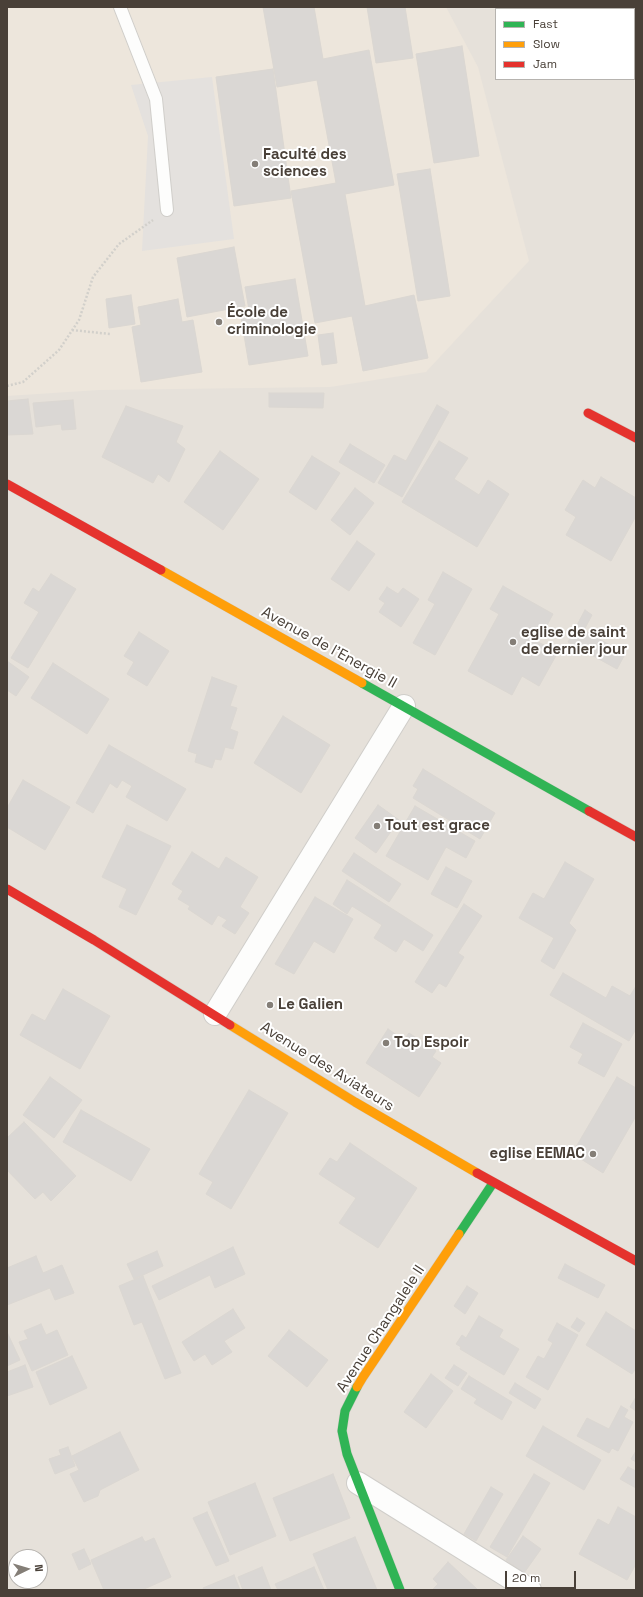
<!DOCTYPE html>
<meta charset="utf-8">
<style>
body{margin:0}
#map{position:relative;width:643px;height:1597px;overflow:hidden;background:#f2f0ed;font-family:"Space Grotesk",sans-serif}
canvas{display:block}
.frame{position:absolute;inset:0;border:8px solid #494038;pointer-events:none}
.legend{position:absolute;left:495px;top:8px;width:140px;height:72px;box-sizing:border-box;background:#fff;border:1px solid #b6b3af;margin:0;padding:5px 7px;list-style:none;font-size:12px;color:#494038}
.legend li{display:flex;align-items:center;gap:8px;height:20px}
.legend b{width:20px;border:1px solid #b6b3af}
.north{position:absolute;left:8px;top:1549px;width:40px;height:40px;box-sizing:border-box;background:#fff;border:1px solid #b6b3af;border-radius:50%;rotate:85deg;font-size:11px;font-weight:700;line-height:16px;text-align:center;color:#494038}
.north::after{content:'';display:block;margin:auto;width:14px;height:18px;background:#847e77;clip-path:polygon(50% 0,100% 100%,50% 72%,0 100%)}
.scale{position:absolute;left:505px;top:1571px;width:71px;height:18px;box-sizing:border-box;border:2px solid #494038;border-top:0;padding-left:5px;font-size:12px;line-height:14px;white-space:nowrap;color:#494038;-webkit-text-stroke:3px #fff;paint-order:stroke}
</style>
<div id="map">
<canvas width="643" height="1597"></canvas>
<div class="frame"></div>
<ul class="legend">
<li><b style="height:5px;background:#30b455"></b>Fast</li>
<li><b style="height:5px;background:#ff9f0a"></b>Slow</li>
<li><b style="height:5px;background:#e5322d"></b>Jam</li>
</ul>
<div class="north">N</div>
<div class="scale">20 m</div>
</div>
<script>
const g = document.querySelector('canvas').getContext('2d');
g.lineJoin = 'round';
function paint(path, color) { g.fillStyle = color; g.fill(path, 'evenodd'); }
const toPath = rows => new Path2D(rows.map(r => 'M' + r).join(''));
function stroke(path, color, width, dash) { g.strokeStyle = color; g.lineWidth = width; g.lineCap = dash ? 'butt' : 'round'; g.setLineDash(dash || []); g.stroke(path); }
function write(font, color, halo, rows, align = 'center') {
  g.font = font + ' "Space Grotesk",sans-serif'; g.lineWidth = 4; g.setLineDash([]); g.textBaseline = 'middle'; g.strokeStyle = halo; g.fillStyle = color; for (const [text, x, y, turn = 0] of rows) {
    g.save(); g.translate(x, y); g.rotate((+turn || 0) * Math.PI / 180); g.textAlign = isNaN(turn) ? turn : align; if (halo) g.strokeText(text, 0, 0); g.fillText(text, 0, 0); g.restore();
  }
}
paint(toPath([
 [7,7,636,7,636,1590,7,1590],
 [496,9,634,9,634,79,496,79],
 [16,1557,40,1557,40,1581,16,1581]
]), '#e6e1da');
paint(toPath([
 [7,7,446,7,478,67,529,261,426,372,330,387,99,390,7,396]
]), '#ede6dc');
paint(toPath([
 [212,77,234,239,142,251,148,136,131,85]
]), '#e4e1de');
const building = toPath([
 [263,7,314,7,323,59,369,50,394,185,345,194,365,306,414,295,428,358,363,371,352,316,315,323,291,191,336,183,317,80,277,87,263,7],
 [367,7,405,7,413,58,376,63,367,7],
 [462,46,479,156,434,163,416,54,462,46],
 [273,69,291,198,234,206,216,77,273,69],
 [430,169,450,296,418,301,397,174,430,169],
 [234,247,245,306,187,317,177,258,234,247],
 [295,279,308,356,249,365,240,311,249,310,245,287,295,279],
 [131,295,135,324,109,328,106,299,131,295],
 [178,299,182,322,193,320,202,372,141,382,132,327,141,325,138,307,178,299],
 [333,333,337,363,322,365,318,335,333,333],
 [269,393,324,393,323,408,269,407,269,393],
 [28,399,33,434,7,435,7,401,28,399],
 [73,400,76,429,62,430,61,424,36,427,33,403,73,400],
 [437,405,449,412,402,497,378,483,394,455,406,461,437,405],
 [126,406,183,426,176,442,185,449,169,482,158,474,153,483,102,457,126,406],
 [439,441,468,458,454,479,479,495,488,480,509,494,477,547,402,502,439,441],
 [350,444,385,465,374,483,339,462,350,444],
 [220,451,259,479,223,530,184,502,220,451],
 [312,456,340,473,316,510,289,492,312,456],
 [601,477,636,498,636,516,611,561,566,535,576,517,565,510,583,480,595,488,601,477],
 [355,488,374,503,350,535,331,520,355,488],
 [357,541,375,554,349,591,331,579,357,541],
 [443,572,472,589,435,655,413,643,435,604,428,600,443,572],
 [51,574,76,589,28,668,11,658,39,612,24,603,33,588,39,592,51,574],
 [503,586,553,614,538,642,558,652,539,686,522,676,512,695,468,671,499,614,490,609,503,586],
 [387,587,398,594,403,588,419,599,401,627,379,612,385,603,379,599,387,587],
 [585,610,592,615,584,630,625,654,617,669,568,642,585,610],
 [139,632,169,651,147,686,127,674,134,662,124,656,139,632],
 [7,661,29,677,16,696,7,690,7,661],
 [53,663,109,699,87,734,31,698,53,663],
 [212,677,237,686,230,706,237,708,230,729,238,732,233,749,225,747,221,760,215,759,212,768,195,762,197,754,188,751,212,677],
 [283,716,330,745,301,793,254,763,283,716],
 [109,745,186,789,167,821,126,797,132,786,122,780,117,788,110,783,93,813,76,803,109,745],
 [423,769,495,813,480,839,413,798,418,789,413,786,423,769],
 [23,780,70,807,45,850,7,827,7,808,23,780],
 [378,805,399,820,376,853,355,838,378,805],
 [415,806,475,841,466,858,446,847,428,880,386,856,415,806],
 [127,825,171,846,136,915,119,907,127,889,102,877,127,825],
 [192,852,219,869,226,857,258,877,240,907,249,913,235,934,222,926,227,920,218,915,212,925,188,909,190,906,178,899,183,891,172,884,192,852],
 [354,853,401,884,389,902,342,871,354,853],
 [565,862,594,879,569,923,576,930,554,969,541,961,554,938,519,918,533,893,544,899,565,862],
 [446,867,472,881,457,908,431,894,446,867],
 [347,880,433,935,423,951,404,939,396,952,374,938,382,925,352,906,347,914,333,904,347,880],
 [315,897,353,919,334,953,314,941,294,974,275,964,315,897],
 [464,904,482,916,458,953,464,957,446,987,439,983,432,993,415,982,464,904],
 [563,973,606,998,612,986,630,996,636,986,636,1029,629,1041,550,995,563,973],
 [63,989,110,1016,80,1069,20,1035,32,1014,45,1021,63,989],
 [583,1023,622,1044,604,1077,578,1063,583,1054,570,1047,583,1023],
 [388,1029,404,1040,409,1033,436,1051,432,1057,441,1063,419,1097,366,1063,388,1029],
 [50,1077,82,1100,54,1138,23,1115,50,1077],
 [617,1077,636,1088,636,1116,603,1173,581,1159,585,1152,576,1147,617,1077],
 [249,1090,288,1113,231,1209,206,1194,213,1182,199,1174,249,1090],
 [81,1110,150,1149,131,1181,63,1142,81,1110],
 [24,1122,76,1176,51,1201,43,1192,35,1199,7,1170,7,1138,24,1122],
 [350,1143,417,1188,378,1248,339,1223,356,1198,319,1174,330,1158,337,1162,350,1143],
 [233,1247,245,1274,215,1288,210,1275,159,1300,152,1286,233,1247],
 [157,1251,163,1266,134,1279,127,1264,157,1251],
 [36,1256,43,1273,62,1265,74,1293,55,1300,50,1288,7,1305,7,1268,36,1256],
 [565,1264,605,1285,598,1298,558,1278,565,1264],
 [143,1276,181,1373,165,1379,142,1322,134,1325,119,1286,143,1276],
 [467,1286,478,1293,465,1314,454,1306,467,1286],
 [233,1309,245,1328,224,1341,232,1352,212,1365,205,1354,194,1361,182,1342,233,1309],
 [606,1312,636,1331,636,1368,632,1374,586,1345,606,1312],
 [479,1316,503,1330,499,1337,519,1349,504,1375,460,1349,461,1347,456,1344,462,1335,466,1338,479,1316],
 [577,1318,585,1323,579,1332,571,1327,577,1318],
 [557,1323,578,1335,548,1390,526,1377,538,1356,544,1359,553,1343,548,1340,557,1323],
 [41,1324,46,1335,57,1330,68,1355,32,1371,19,1342,28,1339,24,1331,41,1324],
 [289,1330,328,1360,307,1387,268,1356,289,1330],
 [7,1332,20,1360,7,1366,7,1332],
 [72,1356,87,1388,50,1405,36,1372,72,1356],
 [25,1365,33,1387,7,1396,7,1372,25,1365],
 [454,1365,467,1373,458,1386,445,1378,454,1365],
 [431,1374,453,1391,426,1428,404,1412,431,1374],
 [469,1376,512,1402,502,1420,474,1403,477,1399,461,1389,469,1376],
 [515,1383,541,1399,535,1409,509,1393,515,1383],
 [636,1397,636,1411,630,1407,636,1397],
 [621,1406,628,1410,624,1417,633,1422,618,1451,612,1448,609,1453,577,1436,587,1418,609,1429,621,1406],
 [543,1426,601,1460,584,1490,526,1456,543,1426],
 [120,1432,139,1470,100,1490,98,1496,84,1502,70,1474,79,1470,72,1456,120,1432],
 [68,1447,75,1466,55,1474,49,1459,61,1455,59,1450,68,1447],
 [636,1451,636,1462,631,1459,636,1451],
 [628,1467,636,1471,636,1488,620,1479,628,1467],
 [333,1474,350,1518,290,1541,273,1498,333,1474],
 [534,1474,550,1483,507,1557,490,1547,534,1474],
 [255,1483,276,1536,230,1555,208,1502,255,1483],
 [491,1487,503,1494,476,1541,464,1534,491,1487],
 [618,1507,636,1517,636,1564,627,1580,579,1554,598,1519,609,1525,618,1507],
 [207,1512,229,1561,216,1566,193,1518,207,1512],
 [523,1536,541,1549,524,1573,506,1560,523,1536],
 [142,1537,145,1542,154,1538,171,1577,142,1590,104,1590,91,1560,142,1537],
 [355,1537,377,1590,328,1590,313,1554,355,1537],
 [84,1549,91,1564,79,1570,72,1554,84,1549],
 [448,1562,478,1590,432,1590,438,1584,433,1579,448,1562],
 [262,1567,271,1590,243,1590,238,1577,262,1567],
 [314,1567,324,1590,278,1590,275,1584,314,1567],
 [234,1575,240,1590,204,1590,203,1588,234,1575]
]);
paint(building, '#dad7d4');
stroke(building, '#dbd7d2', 1);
const lane = toPath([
 [120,7,156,99,167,210]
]);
const street = toPath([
 [215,1014,404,706],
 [358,1483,530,1590]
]);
const fast = toPath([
 [362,683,589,811],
 [459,1234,493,1183],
 [357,1387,345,1411,342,1431,347,1454,400,1590]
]);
const slow = toPath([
 [161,570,362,683],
 [230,1025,355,1102,477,1173],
 [357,1387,363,1377,459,1234]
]);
const jam = toPath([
 [588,413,636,438],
 [7,484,161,570],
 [589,811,636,837],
 [7,889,94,940,230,1025],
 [477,1173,636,1261]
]);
stroke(lane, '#d0ceca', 14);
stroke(street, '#d0ceca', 24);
stroke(fast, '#d3cdc5', 10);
stroke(slow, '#d3cdc5', 10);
stroke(jam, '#d3cdc5', 10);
stroke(toPath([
 [72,330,110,334],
 [7,386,23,382,59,350,79,320,93,277,119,244,153,220]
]), '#d2d0cb', 2.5, [2, 2]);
stroke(lane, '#fdfdfc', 12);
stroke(street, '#fdfdfc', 22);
stroke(fast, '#30b455', 9);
stroke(slow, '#ff9f0a', 9);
stroke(jam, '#e5322d', 9);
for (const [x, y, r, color] of [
 [255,164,4,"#847e77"],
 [219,322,4,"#847e77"],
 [513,642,4,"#847e77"],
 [377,826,4,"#847e77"],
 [270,1005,4,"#847e77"],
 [386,1043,4,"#847e77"],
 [593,1154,4,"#847e77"]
]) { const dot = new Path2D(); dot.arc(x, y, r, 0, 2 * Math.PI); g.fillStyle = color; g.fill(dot); stroke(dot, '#fff', 1.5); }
write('bold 15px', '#494038', '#fff', [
 ["Faculté des",263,155],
 ["sciences",263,172],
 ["École de",227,313],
 ["criminologie",227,330],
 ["eglise de saint",521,633],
 ["de dernier jour",521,650],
 ["Tout est grace",385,826],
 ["Le Galien",278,1005],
 ["Top Espoir",394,1043],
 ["eglise EEMAC",585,1154,"right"]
], 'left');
write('15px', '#494038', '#fff', [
 ["Avenue de l'Energie II",329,648,29],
 ["Avenue des Aviateurs",327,1067,32],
 ["Avenue Changalele II",381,1329,-57]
]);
</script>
